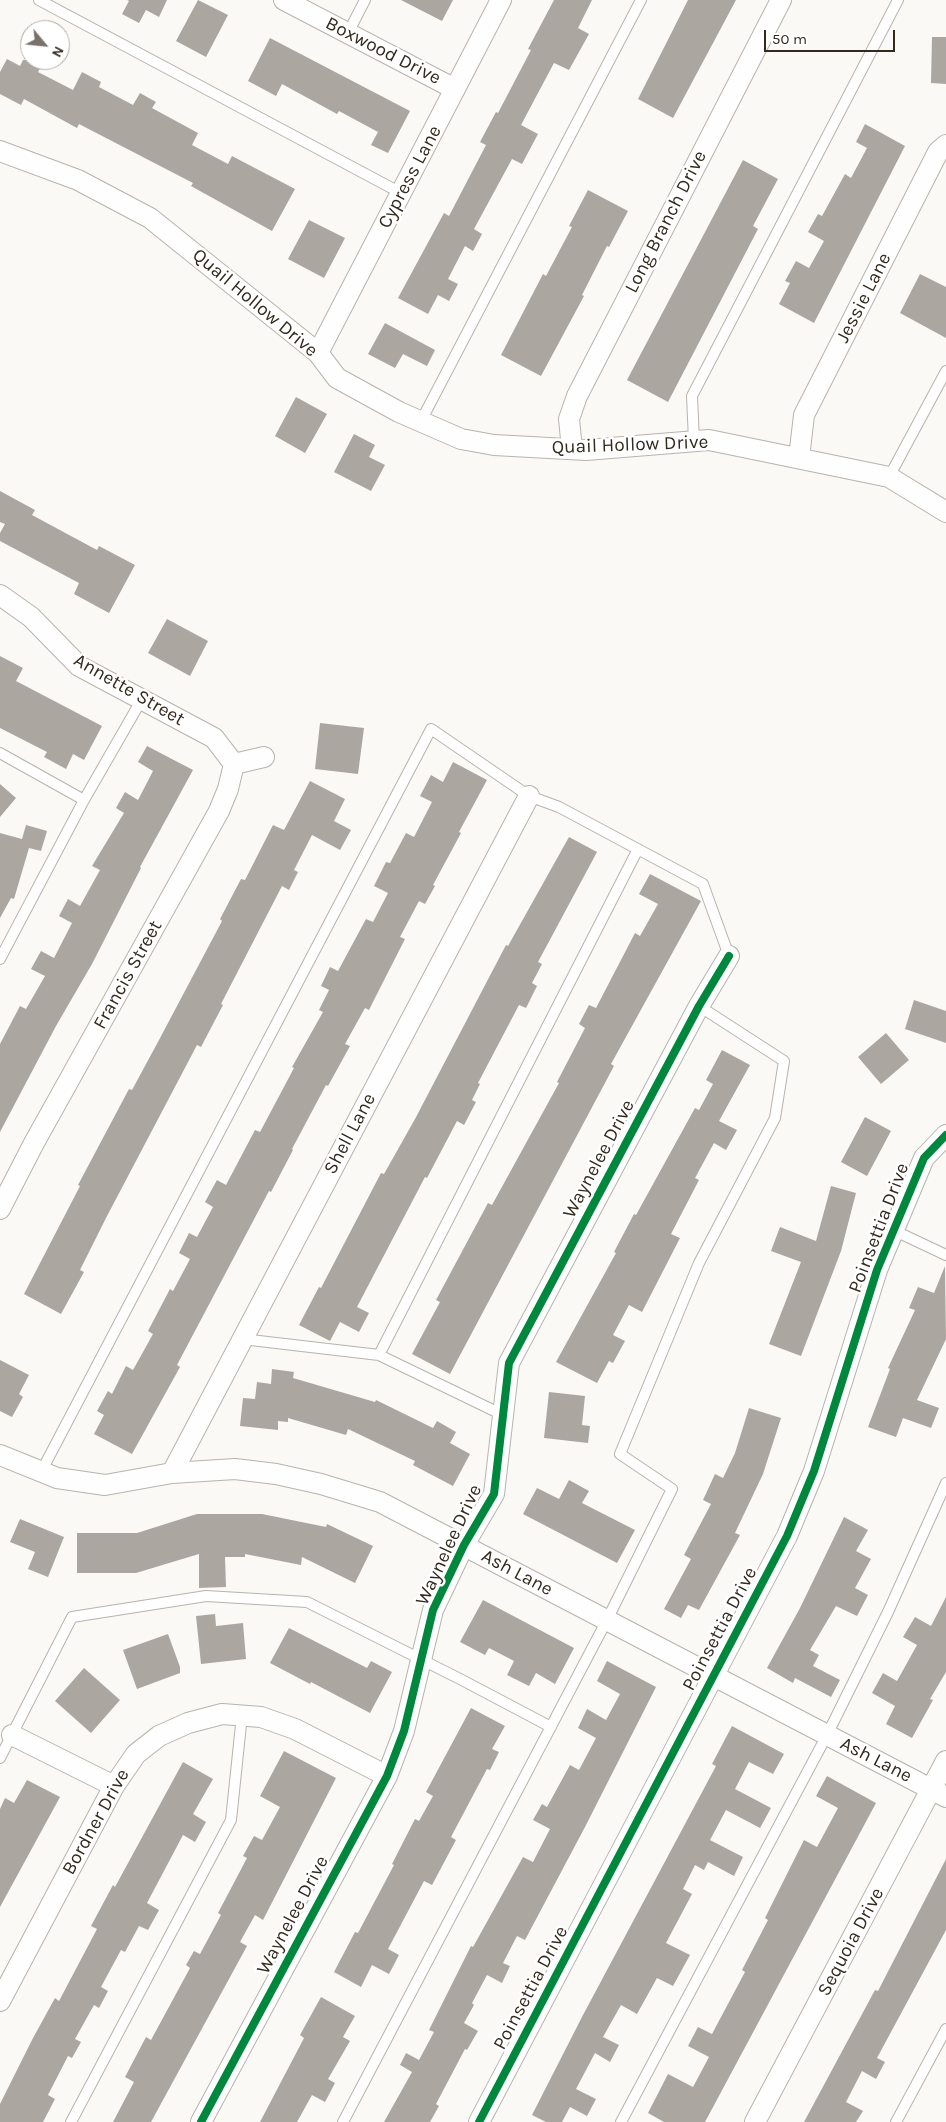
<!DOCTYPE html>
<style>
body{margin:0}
#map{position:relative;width:946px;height:2122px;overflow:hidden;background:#fbf9f6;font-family:Karla,sans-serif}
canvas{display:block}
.north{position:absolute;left:20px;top:20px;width:50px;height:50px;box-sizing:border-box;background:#fff;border:1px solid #adaaa5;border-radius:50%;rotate:118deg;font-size:14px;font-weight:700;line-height:20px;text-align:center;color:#332a1e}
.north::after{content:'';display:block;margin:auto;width:18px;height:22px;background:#79726a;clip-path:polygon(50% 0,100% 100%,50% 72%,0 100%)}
.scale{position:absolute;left:764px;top:30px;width:131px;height:22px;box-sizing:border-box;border:2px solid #332a1e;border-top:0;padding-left:6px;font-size:15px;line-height:18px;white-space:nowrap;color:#332a1e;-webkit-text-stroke:4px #fff;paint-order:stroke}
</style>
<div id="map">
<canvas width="946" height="2122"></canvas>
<div class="north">N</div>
<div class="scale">50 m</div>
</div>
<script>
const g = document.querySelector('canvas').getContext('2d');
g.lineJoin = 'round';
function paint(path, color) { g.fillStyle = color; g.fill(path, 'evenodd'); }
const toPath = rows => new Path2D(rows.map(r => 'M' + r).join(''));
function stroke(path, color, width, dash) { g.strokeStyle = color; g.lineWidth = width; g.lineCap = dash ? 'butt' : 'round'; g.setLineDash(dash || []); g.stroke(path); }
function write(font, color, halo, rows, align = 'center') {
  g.font = font + ' Karla,sans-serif'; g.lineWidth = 5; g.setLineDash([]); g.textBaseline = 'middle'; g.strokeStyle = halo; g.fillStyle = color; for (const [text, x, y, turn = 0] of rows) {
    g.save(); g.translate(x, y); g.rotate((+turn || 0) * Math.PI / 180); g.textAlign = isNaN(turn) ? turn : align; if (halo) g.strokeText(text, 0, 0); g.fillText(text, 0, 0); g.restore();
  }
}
paint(toPath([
 [127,0,167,0,159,17,146,10,139,23,122,14,129,1],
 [198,0,228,15,206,57,176,41],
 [401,0,453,0,442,21],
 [554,0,592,0,578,28,589,34,569,70,554,63,521,125,538,134,522,164,512,159,474,229,482,234,473,251,465,246,448,279,458,284,449,301,438,295,428,314,398,298,444,213,449,216,486,145,480,142,496,112,498,113,531,50,528,49],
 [688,0,736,0,673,118,638,99],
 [932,37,946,37,946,84,931,83],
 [270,38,410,111,388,153,371,145,378,132,339,111,337,114,282,84,276,96,248,81],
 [7,59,20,66,23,60,45,60,38,72,73,90,82,72,101,82,99,87,133,105,140,93,156,102,152,108,198,133,192,145,228,164,232,156,295,189,272,231,191,186,193,183,79,124,77,128,24,99,21,105,0,94,0,72],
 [865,124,905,146,814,323,779,304,790,283,785,281,796,261,809,268,824,241,808,232,818,214,822,216,845,174,851,178,867,148,856,142],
 [743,160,778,179,753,226,758,229,668,402,627,380],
 [588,190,628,211,609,247,607,246,582,295,584,296,541,376,501,355,543,274,546,276,572,227,569,226],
 [309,220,345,238,324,278,288,259],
 [920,274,946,287,946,338,900,313],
 [385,323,435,350,427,366,403,354,395,368,368,354],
 [296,397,327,414,305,453,275,436],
 [354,434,375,445,369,457,385,465,371,491,334,472],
 [0,491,35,510,32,515,97,550,99,546,135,565,109,613,74,594,79,583,0,541,0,533,5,524,0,522],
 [167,619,208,641,190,676,148,653],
 [0,656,23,668,16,681,102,726,84,760,73,754,66,769,44,757,47,752,0,728],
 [320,723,364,728,358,774,315,769],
 [147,746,193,770,140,867,141,868,92,964,56,1026,0,1132,0,1044,20,1006,26,1009,45,976,31,969,41,951,54,958,72,923,59,916,68,899,80,906,100,870,92,866,124,813,116,808,125,792,138,800,153,771,138,762],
 [453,762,487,780,459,832,461,833,433,885,435,886,425,904,419,901,400,937,405,939,378,992,369,1010,365,1008,345,1044,350,1046,328,1086,326,1085,292,1149,293,1150,271,1192,269,1191,177,1365,180,1367,132,1454,94,1434,104,1415,97,1411,108,1391,112,1394,126,1366,133,1370,153,1334,148,1331,170,1289,173,1291,190,1259,179,1253,189,1233,197,1237,213,1207,205,1202,217,1180,226,1185,255,1130,260,1132,294,1068,292,1067,323,1012,319,1010,329,990,321,986,330,967,338,971,366,919,373,922,388,893,374,886,386,862,390,863,406,833,414,837,432,802,420,796,431,775,443,782],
 [310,781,345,799,334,821,351,830,340,850,312,835,294,870,298,872,289,890,282,886,221,1004,223,1005,201,1047,197,1045,106,1218,80,1270,84,1272,61,1314,24,1294,80,1186,78,1185,129,1089,132,1090,159,1040,222,921,220,919,241,879,245,880,273,825,284,830],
 [0,784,16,798,0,817],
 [26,825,47,831,41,851,29,848,14,899,11,898,0,918,0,833,22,839],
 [569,837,597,852,538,962,542,964,532,983,537,986,526,1008,519,1005,478,1083,480,1084,472,1100,476,1102,464,1125,457,1121,427,1178,425,1177,357,1307,369,1313,359,1332,340,1322,330,1341,299,1325,319,1287,321,1288,381,1173,384,1174,415,1119,506,945,508,946],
 [650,874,701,901,611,1064,614,1066,450,1374,412,1354,440,1302,436,1300,488,1203,492,1205,559,1083,557,1082,585,1028,579,1024,589,1005,596,1008,635,933,640,936,658,904,639,894],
 [914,1000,946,1011,946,1043,905,1029],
 [886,1033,909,1060,881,1084,858,1057],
 [722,1050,750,1065,719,1121,737,1130,726,1150,714,1143,695,1178,699,1180,671,1234,680,1238,642,1312,629,1305,613,1335,625,1341,613,1363,609,1361,597,1383,556,1362,616,1253,614,1252,634,1214,636,1215,695,1108,699,1110,713,1084,706,1080],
 [865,1117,891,1131,867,1176,841,1162],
 [831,1186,856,1193,841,1251,801,1356,769,1344,801,1262,771,1251,780,1227,816,1241],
 [945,1266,946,1339,917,1400,939,1408,931,1428,903,1418,896,1437,868,1427,890,1369,888,1368,915,1310,909,1308,918,1287,934,1293],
 [0,1360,29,1375,19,1394,23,1397,12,1417,0,1411],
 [272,1369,294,1372,293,1378,375,1402,376,1400,433,1428,437,1421,456,1432,450,1443,470,1454,453,1486,413,1465,415,1461,348,1429,346,1435,288,1418,288,1422,278,1421,278,1430,240,1426,243,1398,255,1399,257,1382,271,1384],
 [549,1392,585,1396,582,1425,590,1426,588,1443,544,1438],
 [749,1408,781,1418,763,1474,735,1533,740,1535,699,1610,688,1605,681,1618,664,1609,691,1559,684,1555,711,1504,703,1500,715,1474,723,1478,735,1453],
 [569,1480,589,1491,582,1503,635,1530,617,1563,523,1514,537,1488,559,1499],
 [197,1514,262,1514,326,1527,327,1524,373,1546,355,1583,302,1557,301,1565,245,1554,245,1557,225,1557,226,1587,199,1588,199,1554,136,1573,77,1573,77,1533,137,1533],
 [844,1517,868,1530,856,1551,871,1559,855,1588,868,1595,857,1616,836,1606,810,1650,819,1655,813,1666,840,1680,831,1697,795,1678,793,1683,767,1668,800,1608],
 [20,1519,64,1537,48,1577,28,1569,35,1552,10,1542],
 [946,1597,946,1672,930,1699,933,1700,912,1738,886,1724,895,1706,872,1693,883,1673,897,1681,917,1645,903,1637,915,1617,931,1626],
 [483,1600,574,1648,555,1684,536,1673,529,1686,507,1675,514,1661,489,1648,485,1655,460,1642],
 [215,1614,216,1626,243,1623,246,1659,201,1664,196,1616],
 [289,1628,367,1668,371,1661,392,1672,370,1713,311,1682,310,1684,270,1663],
 [168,1634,180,1667,180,1673,137,1689,123,1650],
 [607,1661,656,1687,585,1827,525,1940,517,1936,503,1963,510,1966,502,1983,487,1975,472,2003,474,2005,464,2023,478,2031,467,2050,465,2049,436,2104,439,2106,430,2122,384,2122,412,2072,400,2065,406,2053,419,2060,434,2032,429,2030,471,1946,473,1947,523,1857,533,1862,550,1829,533,1820,542,1804,547,1807,570,1765,579,1770,596,1738,578,1728,587,1709,606,1720,620,1694,597,1681],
 [84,1668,120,1700,91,1733,55,1701],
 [471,1708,505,1726,492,1749,499,1752,490,1770,487,1769,451,1837,456,1840,432,1885,424,1881,388,1949,399,1955,389,1974,372,1965,361,1987,334,1972,355,1932,358,1933,394,1865,392,1864,415,1819,419,1821,433,1796,426,1792],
 [732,1726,784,1754,773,1774,749,1762,735,1789,771,1808,760,1828,726,1810,710,1840,743,1857,734,1876,708,1862,704,1870,695,1865,683,1889,692,1894,666,1943,690,1955,673,1986,657,1978,637,2014,621,2005,603,2037,619,2045,610,2062,595,2053,576,2089,596,2099,587,2116,570,2107,562,2122,546,2122,532,2115,583,2015,716,1766,712,1764],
 [284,1751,336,1778,263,1920,255,1915,240,1942,247,1946,151,2122,113,2122,134,2082,125,2077,146,2037,151,2040,190,1968,186,1965,194,1951,200,1954,221,1915,218,1913,247,1858,243,1856,254,1836,262,1840,280,1807,260,1796],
 [183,1762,213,1779,193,1814,206,1822,195,1842,183,1835,147,1903,159,1910,148,1930,139,1926,125,1952,121,1950,101,1987,108,1991,99,2008,94,2005,75,2039,81,2042,72,2058,68,2056,48,2095,55,2099,43,2122,0,2122,0,2104,33,2038,55,1998,59,2001,97,1929,91,1926,113,1885,115,1887],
 [827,1776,876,1803,705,2122,664,2122,648,2113,668,2074,693,2087,709,2057,688,2046,698,2027,712,2034,745,1972,742,1970,768,1920,765,1918,804,1840,817,1847,838,1808,816,1796],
 [27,1780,60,1797,0,1907,0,1809,5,1798,14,1803],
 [946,1859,946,1930,877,2058,885,2062,876,2079,862,2071,846,2102,863,2111,856,2122,804,2122,875,1990,878,1991],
 [321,1997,355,2016,343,2037,350,2041,328,2079,335,2083,325,2102,312,2095,297,2122,260,2122,304,2038,300,2035]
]), '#aba69f');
const service = toPath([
 [39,0,401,193],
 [348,33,365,0],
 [421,421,641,0],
 [694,441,692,396,898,0],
 [889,477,946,371],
 [0,753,84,800,0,959],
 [84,800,142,699],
 [893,1230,946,1255],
 [242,1339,379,1355,503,1415],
 [379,1355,638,849],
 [41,1472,431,729,529,796,559,807,703,884,729,956],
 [0,1758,72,1617,206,1596,307,1602,462,1680,551,1727],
 [71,2122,231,1820,242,1715],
 [343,2122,607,1620,672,1489,620,1454,699,1263,775,1118,784,1061,699,1006],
 [621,2122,827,1735,888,1612,946,1483],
 [896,2122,946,2029]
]);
const minor = toPath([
 [284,0,455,89],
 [0,151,78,180,150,218,318,353,337,378,399,412,461,439,494,445,586,450,709,440,889,477,946,512],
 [318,353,501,0],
 [572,449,569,419,577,396,781,0],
 [799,458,804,415,938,152,946,145],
 [0,595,31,617,79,666,214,738,234,764],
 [0,1209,34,1143,219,811,228,789,234,764,264,757],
 [0,1455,57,1478,105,1485,172,1473,235,1469,276,1474,321,1484,380,1502,946,1797],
 [172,1473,529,796],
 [12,1735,114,1786],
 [0,2001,114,1786,136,1754,159,1736,188,1723,222,1714,261,1717,295,1729,387,1776],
 [201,2122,387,1776,404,1731,433,1610,464,1545,494,1494,509,1363,699,1006,729,956],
 [479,2122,787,1536,814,1471,877,1270,924,1158,946,1135],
 [755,2122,946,1761]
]);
stroke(service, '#b8b3ac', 12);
stroke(minor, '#b8b3ac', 22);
stroke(service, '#fefefe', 10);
stroke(minor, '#fefefe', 20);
stroke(toPath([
 [201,2122,387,1776,404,1731,433,1610,464,1545,494,1494,509,1363,699,1006,729,956],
 [479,2122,787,1536,814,1471,877,1270,924,1158,946,1135]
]), '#00873e', 8);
write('19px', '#332a1e', '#fff', [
 ["Boxwood Drive",383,51,27],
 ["Cypress Lane",410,177,-62],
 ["Long Branch Drive",666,222,-63],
 ["Jessie Lane",864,298,-63],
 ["Quail Hollow Drive",255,303,40],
 ["Quail Hollow Drive",630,445,-2],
 ["Annette Street",129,690,30],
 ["Francis Street",128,975,-61],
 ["Shell Lane",350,1134,-62],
 ["Waynelee Drive",599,1159,-62],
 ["Poinsettia Drive",879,1228,-69],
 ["Waynelee Drive",449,1545,-65],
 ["Ash Lane",517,1573,28],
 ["Poinsettia Drive",720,1629,-62],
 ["Ash Lane",876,1760,27],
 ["Bordner Drive",96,1822,-61],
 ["Waynelee Drive",293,1915,-62],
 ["Sequoia Drive",851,1942,-62],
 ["Poinsettia Drive",531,1988,-62]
]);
</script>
